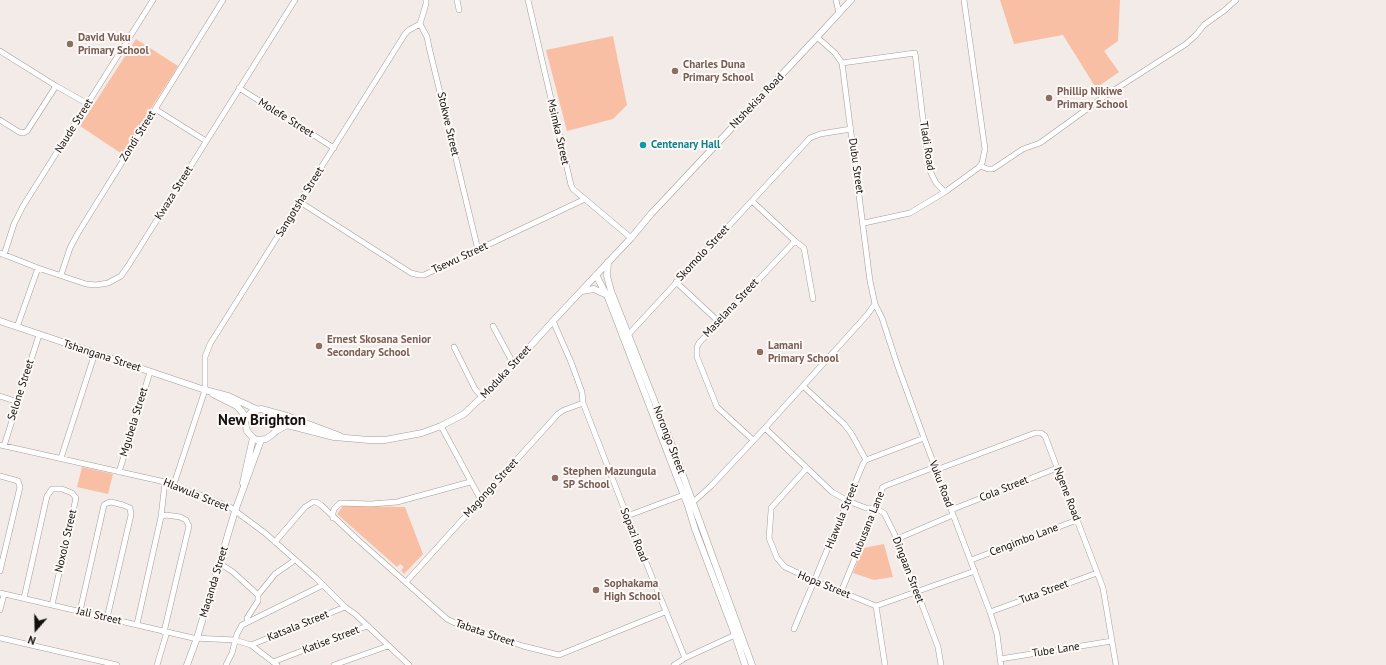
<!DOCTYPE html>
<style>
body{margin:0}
#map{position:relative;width:1386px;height:665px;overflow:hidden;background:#f3ebe7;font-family:"PT Sans",sans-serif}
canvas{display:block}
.north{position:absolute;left:16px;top:609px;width:40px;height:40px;-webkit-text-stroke:3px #fef9f7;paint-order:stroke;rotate:200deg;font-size:11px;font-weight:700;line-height:16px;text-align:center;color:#120f0e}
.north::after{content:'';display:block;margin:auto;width:14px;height:18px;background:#120f0e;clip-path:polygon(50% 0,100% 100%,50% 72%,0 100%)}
</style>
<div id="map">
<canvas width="1386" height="665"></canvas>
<div class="north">N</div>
</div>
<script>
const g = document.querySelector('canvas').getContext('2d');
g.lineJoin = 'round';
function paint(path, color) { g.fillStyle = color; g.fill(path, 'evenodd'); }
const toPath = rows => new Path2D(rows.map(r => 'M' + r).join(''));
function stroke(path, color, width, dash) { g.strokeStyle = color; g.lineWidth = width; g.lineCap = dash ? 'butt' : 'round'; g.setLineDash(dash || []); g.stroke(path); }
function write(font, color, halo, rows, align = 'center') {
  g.font = font + ' "PT Sans",sans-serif'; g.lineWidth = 4; g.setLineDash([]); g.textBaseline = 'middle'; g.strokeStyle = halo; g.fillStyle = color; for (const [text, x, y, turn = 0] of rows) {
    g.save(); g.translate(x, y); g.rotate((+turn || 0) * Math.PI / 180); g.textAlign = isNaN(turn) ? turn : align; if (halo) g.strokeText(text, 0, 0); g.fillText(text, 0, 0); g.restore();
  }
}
paint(toPath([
 [1000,0,1120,0,1118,41,1104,51,1119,72,1096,88,1063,35,1014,44],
 [613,36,627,105,613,119,567,131,546,50],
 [136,39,178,66,122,154,80,126],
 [82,467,113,474,108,494,77,487],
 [343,506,405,507,423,554,404,574,401,570,404,567,400,564,397,567,337,514],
 [884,544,893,577,874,580,853,573,863,548]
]), '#f9bfa4');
const minor = toPath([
 [426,0,426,4,420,24,427,37,429,47,478,250],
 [457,0,459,10],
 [528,0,571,185,573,189,631,238],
 [836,0,839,13],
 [817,37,835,53,842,63,870,281,875,304,882,318,897,364,924,438,990,612,997,634,1001,665],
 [0,51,56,86,27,131,23,133,19,132,0,120],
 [842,63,915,53,929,169,936,183,945,192],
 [56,86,88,104],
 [239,88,334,148],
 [155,109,206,141],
 [980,166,988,169,993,169,1023,149,1040,143,1105,96,1186,44,1196,35,1204,25,1225,10,1236,0],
 [752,201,795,241,804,248,813,299],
 [300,202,411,273,419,275,424,275,585,199],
 [864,223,910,213,945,192,978,168,982,163,985,149,964,0],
 [0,253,38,268,86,284,96,285,108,283,121,276,128,266,295,0],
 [4,255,14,224,23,206,153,0],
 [61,275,70,248,78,233,223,0],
 [676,282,719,322],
 [553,321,571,362,582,392,583,403,627,516,685,658],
 [493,326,514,365],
 [17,327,38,268],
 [628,335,810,138,820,134,851,129],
 [454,347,475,389,483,398],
 [803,386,844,424,851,433,866,460],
 [0,396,18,402],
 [441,426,481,500],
 [765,428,832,492,848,501,866,508,875,508,884,513,897,539,938,647,941,665],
 [753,440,717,407,697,357,697,347,699,343,795,241],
 [0,445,165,482,195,493,230,507,265,533,316,578,345,607,355,614,409,665],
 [4,446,39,335],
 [61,458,95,353],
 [807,468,771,508,771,511,769,538,777,558,785,567,815,581,876,606,975,571],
 [936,470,1035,433,1041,433,1045,436,1103,588,1116,665],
 [119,472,150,372],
 [0,476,18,481,20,487,0,571],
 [174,484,205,390,205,357,210,344,405,34,409,30,420,24],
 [691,504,711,486,765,428,867,315,875,304],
 [951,510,1057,468],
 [627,516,686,494],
 [161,517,166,515,180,517,186,520,189,526,164,632],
 [333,518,333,513,334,509,340,503,371,504,397,502,470,482],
 [897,539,953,515],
 [275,542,305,507,313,502,316,502,321,505,357,539,447,619,455,623,523,646,559,655,665,612],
 [971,560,1077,520],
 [219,563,233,572,258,595,258,601,247,618,248,621],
 [406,582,558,414,564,410,583,403],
 [841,592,880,498,882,488,885,486,935,467],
 [0,593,193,638,235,640,251,645,277,665],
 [258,595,275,574,295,560],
 [24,598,47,496,52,489,62,489,72,493,76,498,52,605],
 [876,606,885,665],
 [0,610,4,594],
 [80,611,104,505,107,503,111,502,123,505,130,508,131,515,107,618],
 [990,612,1097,573],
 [137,624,161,517,165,482],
 [794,629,863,464,866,460,924,438],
 [0,638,117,665],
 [251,645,345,607],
 [1000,659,1112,641],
 [273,662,367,626],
 [157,665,167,632],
 [226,665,232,653,237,634,242,625,323,585],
 [334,665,388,646],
 [674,665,685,658,735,635]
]);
const tertiary = toPath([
 [608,262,607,276,611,291,673,448,752,665],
 [596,275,606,294],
 [582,291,594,289,607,295,688,506,695,529,735,635,745,665],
 [0,321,205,390,228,396,256,409],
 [213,394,237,406,247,418],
 [269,411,275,418,277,426,276,431,273,434,266,439,257,440,253,438,247,431,245,422,247,418,252,411,261,409,287,416,340,436],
 [276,431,287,425,334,437,369,440,385,440,422,433,441,426,464,414,499,381,553,321,631,238,651,214,817,37,851,0],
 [243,483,253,438],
 [187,665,197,638,235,511,261,440]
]);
stroke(minor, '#a49d9a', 6);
stroke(tertiary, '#a49d9a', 7);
stroke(minor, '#fff', 5);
stroke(tertiary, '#fff', 6);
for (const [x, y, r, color] of [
 [70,44,4,"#8d6e63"],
 [675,71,4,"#8d6e63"],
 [1049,98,4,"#8d6e63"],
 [643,145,4,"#0f9aa8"],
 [319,346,4,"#8d6e63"],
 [760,352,4,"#8d6e63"],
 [555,478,4,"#8d6e63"],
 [596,590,4,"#8d6e63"]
]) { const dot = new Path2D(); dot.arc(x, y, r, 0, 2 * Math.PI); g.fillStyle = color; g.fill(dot); stroke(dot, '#fef9f7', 1.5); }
write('bold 11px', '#785e54', '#fef9f7', [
 ["David Vuku",78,38],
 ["Primary School",78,51],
 ["Charles Duna",683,65],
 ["Primary School",683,78],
 ["Phillip Nikiwe",1057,92],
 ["Primary School",1057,105],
 ["Ernest Skosana Senior",327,340],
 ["Secondary School",327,353],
 ["Lamani",768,346],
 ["Primary School",768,359],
 ["Stephen Mazungula",563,472],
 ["SP School",563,485],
 ["Sophakama",604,584],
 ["High School",604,597]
], 'left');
write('11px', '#120f0e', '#fef9f7', [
 ["Ntshekisa Road",757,101,-46],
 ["Molefe Street",286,118,32],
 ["Stokwe Street",448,124,77],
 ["Naude Street",74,126,-58],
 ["Msimka Street",558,132,77],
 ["Zondi Street",138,136,-58],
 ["Tladi Road",927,146,81],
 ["Dubu Street",856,166,82],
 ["Kwaza Street",174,193,-58],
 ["Sangotsha Street",300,202,-58],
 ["Skomolo Street",703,253,-47],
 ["Tsewu Street",460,258,-25],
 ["Maselana Street",731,308,-47],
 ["Tshangana Street",102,356,18],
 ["Moduka Street",506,372,-47],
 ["Selone Street",21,390,-72],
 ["Mgubela Street",134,422,-73],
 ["Norongo Street",669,440,69],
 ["Vuku Road",941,484,69],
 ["Magongo Street",491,488,-48],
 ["Cola Street",1004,489,-22],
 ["Ngene Road",1067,494,69],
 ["Hlawula Street",196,495,22],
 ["Hlawula Street",842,516,-68],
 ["Rubusana Lane",868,525,-68],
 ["Sopazi Road",634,535,68],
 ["Cengimbo Lane",1024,540,-21],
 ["Noxolo Street",66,541,-77],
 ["Dingaan Street",908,570,69],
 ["Maqanda Street",214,582,-73],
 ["Hopa Street",824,585,22],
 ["Tuta Street",1044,592,-20],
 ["Jali Street",99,616,13],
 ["Katsala Street",298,626,-22],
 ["Tabata Street",485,633,19],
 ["Katise Street",331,640,-21],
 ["Tube Lane",1056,650,-9]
]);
write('bold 11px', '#0d838f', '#fef9f7', [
 ["Centenary Hall",651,145]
], 'left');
write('bold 15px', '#120f0e', '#fef9f7', [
 ["New Brighton",262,421]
]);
</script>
